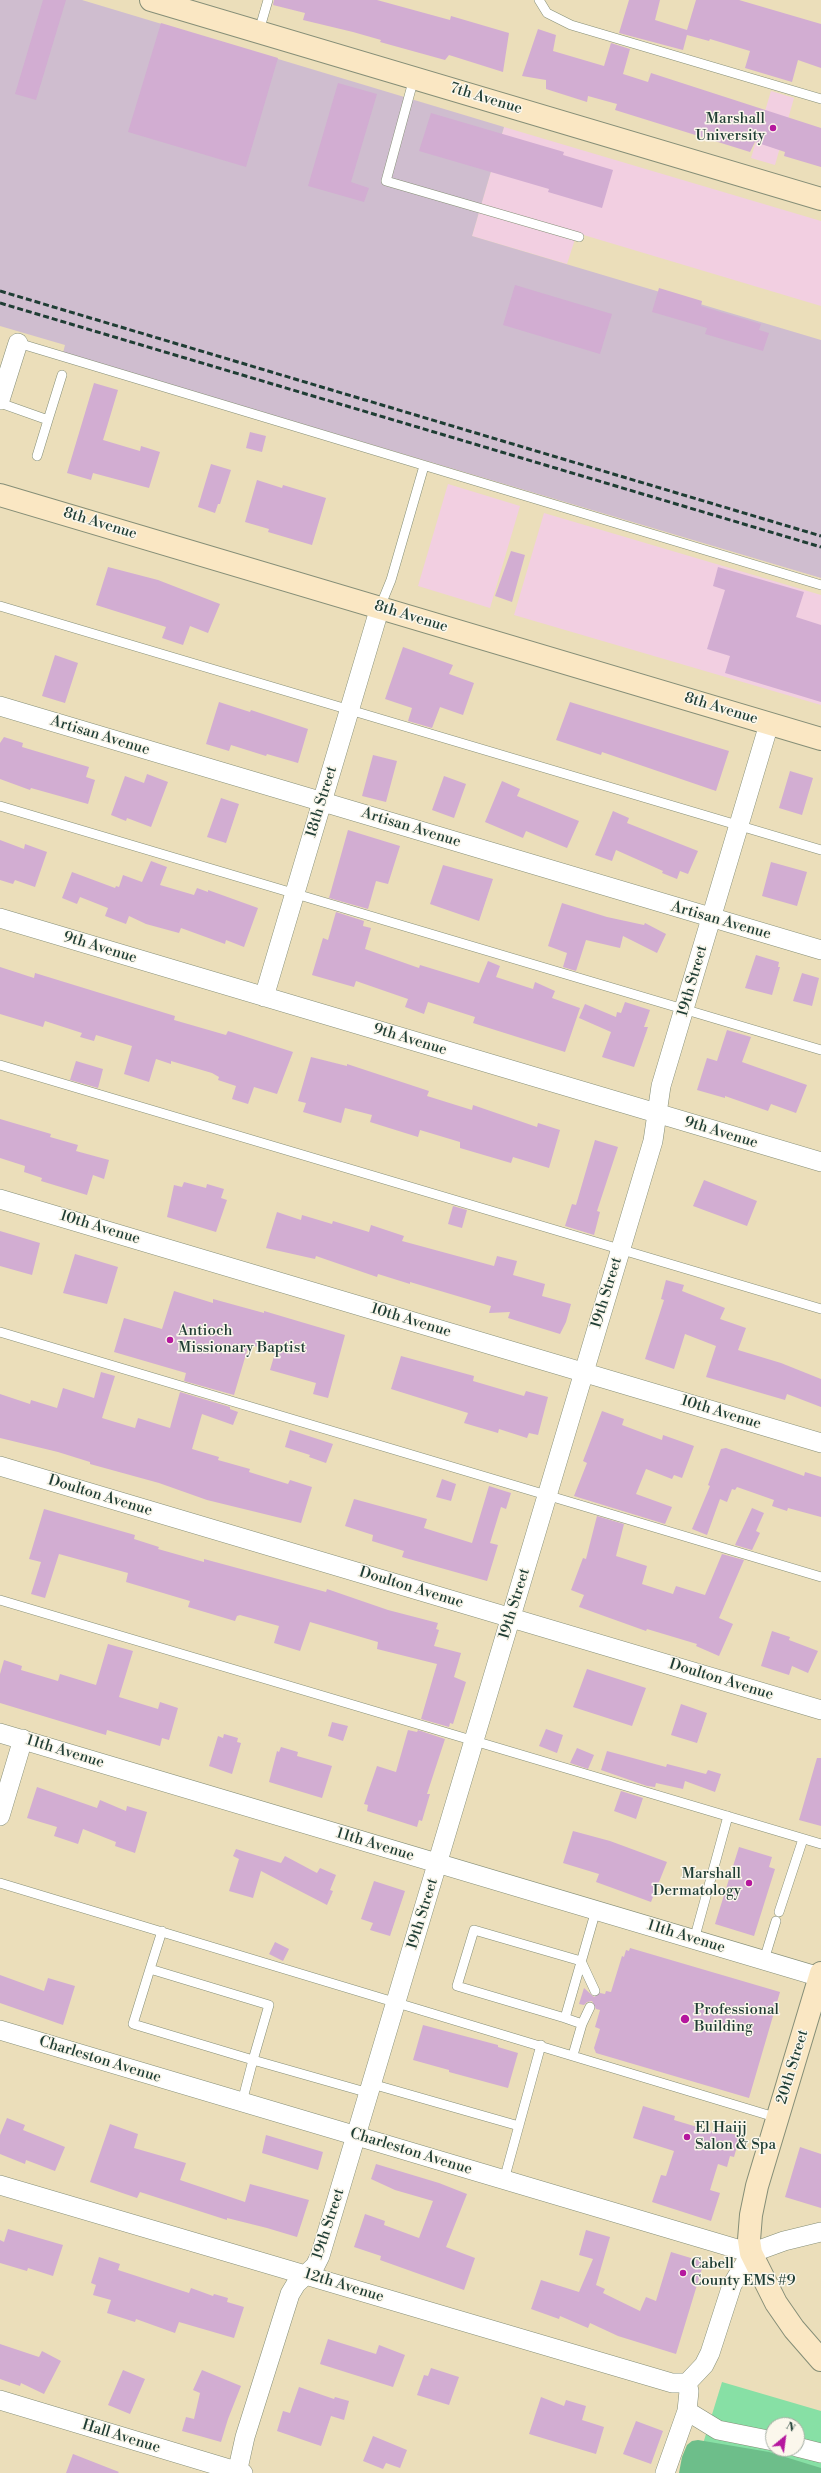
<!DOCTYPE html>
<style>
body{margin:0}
#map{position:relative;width:821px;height:2473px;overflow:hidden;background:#ebdeba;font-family:"Libre Bodoni",serif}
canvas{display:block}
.north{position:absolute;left:765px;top:2417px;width:40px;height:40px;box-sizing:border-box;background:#fbf7ec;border:1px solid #a3ada2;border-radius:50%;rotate:29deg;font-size:11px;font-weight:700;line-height:16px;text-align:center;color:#1f3d34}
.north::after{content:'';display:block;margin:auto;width:14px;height:18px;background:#b5179e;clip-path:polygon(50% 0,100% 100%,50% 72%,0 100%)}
</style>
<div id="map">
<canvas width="821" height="2473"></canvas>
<div class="north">N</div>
</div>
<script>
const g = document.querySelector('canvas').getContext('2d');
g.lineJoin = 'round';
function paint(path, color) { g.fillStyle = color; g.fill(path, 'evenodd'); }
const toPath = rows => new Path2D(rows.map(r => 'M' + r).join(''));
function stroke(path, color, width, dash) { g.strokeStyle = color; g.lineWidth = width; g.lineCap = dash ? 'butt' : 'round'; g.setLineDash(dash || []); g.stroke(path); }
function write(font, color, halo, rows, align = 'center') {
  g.font = font + ' "Libre Bodoni",serif'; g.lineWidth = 3; g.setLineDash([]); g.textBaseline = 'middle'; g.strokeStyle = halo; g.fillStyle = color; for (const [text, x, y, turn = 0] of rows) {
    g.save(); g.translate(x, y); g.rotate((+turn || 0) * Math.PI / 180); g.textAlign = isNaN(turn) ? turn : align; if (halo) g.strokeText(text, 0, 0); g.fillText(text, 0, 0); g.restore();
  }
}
paint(toPath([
 [771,91,794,98,775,165,751,158],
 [504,127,821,221,821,306,577,233,567,264,472,236],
 [448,484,520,506,490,608,418,586],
 [544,513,821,595,821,705,514,615]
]), '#f2cfe1');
paint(toPath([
 [0,0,82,0,504,127,472,236,821,340,821,578,63,353,65,345,0,326]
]), '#cfbdcf');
paint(toPath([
 [722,2382,821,2411,821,2473,694,2473],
 [773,2425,797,2425,797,2449,773,2449]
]), '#87e0a5');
paint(toPath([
 [698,2440,769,2452,821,2468,821,2473,679,2473,682,2457,687,2445,692,2441]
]), '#6dbe8a');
paint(toPath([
 [43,0,66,0,36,100,15,94],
 [274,0,377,0,450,20,451,16,509,33,503,72,449,55,445,60,380,42,381,40,353,32,303,20,305,13,273,5],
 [629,0,660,0,655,20,687,30,696,0,739,0,821,24,821,68,798,60,792,82,745,68,750,51,710,39,709,41,687,35,683,50,619,33],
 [161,23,278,58,246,167,128,132],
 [538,29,556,35,553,51,604,66,611,43,630,49,623,74,648,82,651,73,821,128,821,167,784,156,785,152,755,142,750,152,615,110,617,104,588,96,587,102,546,89,546,80,522,76],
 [338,83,377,94,351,182,369,188,364,202,308,186],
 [431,113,564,152,563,155,613,170,602,208,548,192,549,189,419,151],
 [515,285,612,314,600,354,503,325],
 [659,288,702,301,701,306,761,324,759,330,769,333,763,351,705,334,707,328,652,312],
 [94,383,118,390,103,440,140,451,141,446,160,452,149,488,93,473,91,480,67,473],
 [250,432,266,436,262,452,246,448],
 [211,464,231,470,220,504,218,504,215,513,198,507],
 [257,480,282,488,283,485,326,498,312,545,268,532,269,529,245,522],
 [511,551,525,555,512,602,495,596],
 [108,567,158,580,220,604,208,633,190,626,183,645,162,638,166,627,96,605],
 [718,567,804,592,796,617,821,625,821,702,725,673,730,656,707,649,725,590,713,586],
 [403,647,453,665,449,674,474,683,463,715,440,707,432,728,408,721,412,708,385,699],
 [55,655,78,663,65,703,42,696],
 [219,702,250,712,251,710,308,729,298,763,267,754,266,756,231,745,229,751,206,744],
 [570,702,729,751,716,791,602,752,601,755,556,740],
 [4,737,23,743,22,747,89,767,86,777,95,780,88,804,31,788,30,790,0,779,0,743],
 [373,755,397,761,386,802,362,796],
 [790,771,813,778,802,815,779,808],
 [147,774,168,782,151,827,127,818,126,821,111,815,125,776,144,783],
 [444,776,466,784,454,818,432,810],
 [502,781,520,789,517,796,579,821,567,848,526,831,523,838,485,822],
 [221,798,239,804,226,843,207,837],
 [613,811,629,818,627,823,698,851,688,874,680,871,677,879,662,873,663,871,616,850,612,861,595,855],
 [348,830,400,846,388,884,376,881,368,909,329,898],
 [0,840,24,849,25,844,47,852,35,887,15,880,13,884,0,880],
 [151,861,167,867,160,885,194,895,197,888,208,892,208,890,258,908,244,947,226,940,225,944,181,928,179,933,146,924,129,916,126,924,105,916,108,908,80,897,77,904,62,898,72,872,115,888,116,886,119,887,123,875,142,882],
 [771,862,807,872,797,906,762,896],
 [443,865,493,879,479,921,430,904],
 [562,903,607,917,644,925,645,923,666,934,657,953,623,936,620,948,586,940,576,971,563,967,567,953,548,946],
 [336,912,364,921,363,926,371,928,365,949,419,968,420,965,479,983,488,961,500,966,496,977,533,989,535,982,555,991,552,998,580,1008,565,1052,473,1023,475,1017,428,1002,424,1014,405,1007,408,999,356,981,354,987,312,975,323,938,328,940],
 [756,955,779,962,778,967,780,967,772,995,745,988],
 [0,967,34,978,35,973,175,1016,174,1020,226,1035,228,1031,293,1052,277,1094,254,1087,248,1104,232,1099,236,1086,218,1080,219,1077,212,1073,171,1061,171,1064,156,1059,149,1082,124,1074,132,1046,96,1035,94,1041,80,1037,82,1033,45,1021,43,1027,0,1014],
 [802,973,819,978,812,1006,793,1001],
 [625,1002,650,1010,644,1027,648,1027,634,1067,602,1057,611,1032,579,1018,585,1004,616,1017,617,1012,621,1013],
 [727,1030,751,1037,742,1062,807,1085,796,1113,771,1104,768,1111,725,1096,725,1098,697,1090,707,1058,717,1061],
 [311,1057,347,1066,347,1064,429,1091,427,1096,472,1110,473,1105,537,1127,538,1123,560,1130,549,1168,513,1157,511,1163,460,1148,460,1142,420,1130,418,1137,370,1122,372,1115,345,1108,341,1123,303,1112,306,1103,298,1101],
 [76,1061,103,1069,98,1088,70,1080],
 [0,1119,51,1134,50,1137,78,1145,76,1151,109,1160,104,1179,93,1175,87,1195,41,1181,42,1178,24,1172,25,1166,0,1158],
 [595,1140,618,1147,597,1211,600,1212,594,1235,565,1226,572,1204,576,1205],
 [704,1180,757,1201,747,1226,693,1206],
 [184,1182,206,1188,207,1184,224,1189,221,1198,227,1200,216,1232,167,1217,174,1185,182,1187],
 [453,1206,467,1210,462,1228,448,1224],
 [277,1212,301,1220,302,1215,332,1224,333,1221,369,1232,371,1225,404,1236,402,1241,494,1266,497,1256,517,1261,513,1275,545,1284,542,1296,571,1304,566,1322,560,1334,508,1318,510,1312,489,1313,491,1306,410,1282,410,1284,378,1274,377,1277,316,1256,315,1259,266,1248],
 [0,1231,40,1243,32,1275,0,1266],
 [75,1254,118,1267,107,1304,63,1293],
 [666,1280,684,1285,682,1291,725,1308,720,1319,746,1328,738,1350,781,1363,821,1379,821,1407,787,1394,785,1400,706,1377,716,1346,685,1334,674,1369,645,1359,664,1300,661,1299],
 [174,1291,213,1303,213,1299,264,1313,264,1311,345,1335,328,1398,313,1394,316,1383,270,1370,275,1353,249,1344,234,1395,184,1381,186,1373,114,1352,124,1318,162,1329],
 [401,1356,474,1376,473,1381,524,1396,526,1391,548,1397,538,1435,529,1433,527,1438,499,1429,498,1433,464,1423,468,1413,391,1389],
 [101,1372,115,1376,102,1418,135,1428,138,1418,170,1428,180,1392,230,1407,230,1409,238,1412,233,1425,202,1414,192,1449,219,1457,218,1460,250,1469,249,1472,288,1484,290,1480,312,1487,301,1523,207,1500,159,1483,90,1464,90,1462,58,1452,0,1438,0,1394,30,1404,31,1400,57,1408,63,1388,94,1398],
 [602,1411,624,1419,622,1425,662,1440,663,1435,694,1446,682,1478,674,1475,672,1479,646,1469,636,1494,672,1507,665,1524,574,1496,587,1463,583,1461],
 [290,1430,333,1444,326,1463,309,1457,310,1455,285,1447],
 [726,1448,804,1476,805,1472,821,1477,821,1517,788,1508,787,1511,772,1506,774,1500,737,1487,735,1490,732,1489,727,1502,720,1499,707,1535,692,1529,710,1486,708,1485,721,1449],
 [442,1479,456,1484,451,1501,436,1497],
 [489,1486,511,1493,506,1509,501,1507,490,1543,498,1545,487,1581,402,1557,404,1551,372,1541,373,1535,345,1526,354,1499,427,1519,424,1528,472,1543],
 [752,1508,764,1513,756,1531,760,1533,752,1550,735,1545],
 [44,1509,135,1535,134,1539,159,1547,158,1549,204,1562,204,1559,326,1592,327,1589,388,1610,438,1623,436,1629,439,1630,434,1646,461,1653,454,1677,466,1682,453,1724,450,1723,449,1727,421,1719,437,1664,377,1649,378,1642,310,1622,300,1651,274,1643,279,1626,240,1615,237,1616,235,1621,188,1607,190,1601,126,1582,128,1573,59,1554,45,1598,31,1594,41,1562,29,1559],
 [597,1516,624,1524,616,1556,647,1566,642,1584,673,1594,676,1586,705,1595,722,1554,744,1560,719,1618,733,1624,719,1656,696,1646,697,1644,647,1629,646,1631,579,1607,584,1595,571,1590,583,1558,586,1559],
 [772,1631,790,1637,789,1640,818,1651,808,1673,792,1666,789,1675,761,1666],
 [108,1644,133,1651,119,1697,158,1709,160,1702,178,1708,169,1740,162,1738,160,1746,107,1730,106,1735,0,1703,0,1674,4,1660,22,1666,21,1670,58,1681,60,1674,96,1685],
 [587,1669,646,1688,632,1726,573,1707],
 [681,1704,707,1713,697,1743,671,1735],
 [332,1722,348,1726,343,1741,328,1736],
 [546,1729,563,1735,557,1753,539,1746],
 [408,1730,417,1732,418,1730,445,1739,427,1794,430,1794,422,1821,419,1820,417,1827,367,1811,368,1805,364,1804,377,1766,396,1772],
 [224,1734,238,1738,237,1742,241,1743,232,1774,209,1766,218,1736,223,1738],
 [281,1747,298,1752,297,1756,332,1766,322,1798,269,1782,277,1751,279,1752],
 [577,1748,594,1755,588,1769,570,1763],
 [607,1751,666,1767,667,1764,706,1774,708,1770,721,1774,715,1792,685,1781,683,1789,656,1783,655,1787,647,1786,601,1770],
 [817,1758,821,1758,821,1826,799,1820],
 [37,1787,97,1808,100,1800,126,1811,127,1806,147,1812,135,1853,115,1846,116,1842,83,1829,78,1844,54,1836,57,1827,27,1818],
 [621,1791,643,1798,636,1819,614,1811],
 [573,1831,610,1841,667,1862,651,1902,596,1882,599,1874,563,1863],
 [739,1847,772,1857,769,1867,775,1869,754,1936,715,1924],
 [236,1849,281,1863,285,1856,317,1873,320,1868,336,1875,330,1890,333,1891,327,1905,261,1871,253,1898,229,1891,239,1859,233,1856],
 [374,1881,405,1891,390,1936,370,1930,373,1923,361,1919],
 [275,1942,289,1949,283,1961,269,1954],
 [630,1948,780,1992,749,2098,596,2053,594,2048,600,2029,595,2027,600,2010,596,2009,592,2001,587,2002,584,2005,579,2004,584,1988,594,1997,600,1993,605,1994,606,1991,611,1992,622,1956,624,1957,626,1950,629,1951],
 [0,1975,44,1991,48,1978,75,1986,63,2025,0,2003],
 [423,2025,498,2045,498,2047,518,2053,508,2088,449,2072,449,2070,413,2060],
 [643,2106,675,2116,674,2120,717,2133,718,2129,740,2136,734,2157,730,2156,727,2167,718,2164,710,2190,720,2193,711,2221,652,2202,661,2175,666,2176,674,2151,633,2138],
 [7,2118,25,2125,23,2130,65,2147,55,2171,26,2160,25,2164,0,2154,0,2135],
 [110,2124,138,2134,134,2148,186,2163,180,2180,245,2202,250,2184,309,2200,297,2237,267,2228,227,2218,227,2220,140,2192,137,2198,90,2182],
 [266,2135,323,2152,318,2170,262,2153],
 [800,2147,821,2154,821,2208,785,2197],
 [376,2164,439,2183,467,2194,446,2247,475,2258,464,2290,380,2260,381,2256,354,2247,365,2214,385,2221,384,2225,419,2238,433,2201,395,2190,371,2179],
 [8,2229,63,2245,53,2276,28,2268,27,2271,0,2263,0,2240,4,2242],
 [586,2230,610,2237,596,2285,605,2289,603,2293,640,2311,646,2297,656,2301,671,2252,704,2262,676,2354,618,2336,590,2323,588,2328,560,2316,559,2319,531,2309,541,2280,579,2292,593,2259,579,2255],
 [99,2257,120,2264,118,2270,189,2293,191,2288,213,2296,214,2294,228,2298,227,2302,244,2307,234,2338,179,2322,175,2333,136,2319,135,2322,107,2313,111,2300,93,2295,96,2285,91,2283],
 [328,2339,376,2354,379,2345,405,2355,393,2387,320,2364],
 [0,2344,39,2357,42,2351,61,2361,44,2394,21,2383,20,2386,0,2379],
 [431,2368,459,2377,449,2405,417,2395,424,2375,428,2376],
 [123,2370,145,2379,130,2414,108,2405],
 [202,2370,241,2386,228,2419,221,2442,182,2431,186,2417,194,2419,200,2393,193,2390],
 [299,2387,334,2399,335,2397,349,2401,344,2420,331,2416,321,2446,277,2431,283,2411,290,2413],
 [541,2397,564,2406,566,2400,586,2406,582,2420,604,2427,596,2454,529,2434],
 [636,2421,663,2431,651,2464,623,2454],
 [373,2436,407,2450,400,2468,386,2463,383,2469,363,2461],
 [73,2454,119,2472,118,2473,66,2473]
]), '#d2add2');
const lane = toPath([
 [539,0,547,13,571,25,821,99],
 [259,31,268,0],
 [414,78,386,181,579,237],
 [18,343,821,585],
 [0,403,48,420,62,375],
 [37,456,48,420],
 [0,606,821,850],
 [380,607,391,580,424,466],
 [0,806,821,1050],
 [0,1065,821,1309],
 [0,1332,821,1577],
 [0,1600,821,1844],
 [0,1883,778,2118],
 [779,1912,803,1839],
 [694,1940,728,1816],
 [764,1960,776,1921],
 [150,1969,162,1931],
 [565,2018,457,1986,474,1930,581,1961,595,1991],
 [582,2024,590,2007],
 [573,2055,582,2024,565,2018,596,1910],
 [372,2084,519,2126],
 [242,2102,253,2060,269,2005,150,1969,133,2024,253,2060,369,2093],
 [504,2180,541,2045]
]);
const street = toPath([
 [0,400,18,343],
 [0,706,821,950],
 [0,918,821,1162],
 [264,997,380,607],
 [0,1199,821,1443],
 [0,1466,821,1710],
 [0,1733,820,1977],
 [0,1816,23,1739],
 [0,2030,751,2253,784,2241,821,2232],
 [0,2185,672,2383,687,2383],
 [687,2383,704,2365,710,2353,732,2285,751,2253],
 [0,2400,243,2473],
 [687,2411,718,2430,773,2441],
 [797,2447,821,2453],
 [237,2473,245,2437,290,2294,296,2284,315,2266,320,2256,653,1141,661,1086,769,724],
 [665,2473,687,2411,689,2391,687,2383]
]);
const secondary = toPath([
 [151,0,821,199],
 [0,495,821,739],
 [821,1973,757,2186,751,2215,749,2240,751,2253,776,2303,794,2329,821,2360]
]);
stroke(lane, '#858e77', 10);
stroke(street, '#858e77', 20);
stroke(secondary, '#858e77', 24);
stroke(lane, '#fff', 9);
stroke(street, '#fff', 19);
stroke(secondary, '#fae7c3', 22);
stroke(toPath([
 [0,291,821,536],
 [0,303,821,547]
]), '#1f3d34', 3, [6, 3]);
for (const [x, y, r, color] of [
 [773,128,4,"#b5179e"],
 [170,1340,4,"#b5179e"],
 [749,1883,4,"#b5179e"],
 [685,2019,5,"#b5179e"],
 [687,2137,4,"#b5179e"],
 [683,2273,4,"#b5179e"]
]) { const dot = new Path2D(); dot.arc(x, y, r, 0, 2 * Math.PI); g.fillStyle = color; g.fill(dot); stroke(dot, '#fbf7ec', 1.5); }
write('15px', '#1f3d34', '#fbf7ec', [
 ["7th Avenue",486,99,17],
 ["8th Avenue",100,524,17],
 ["8th Avenue",411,617,17],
 ["8th Avenue",721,709,17],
 ["Artisan Avenue",100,736,17],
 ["18th Street",322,802,-73],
 ["Artisan Avenue",411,828,17],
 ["Artisan Avenue",721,921,16],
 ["9th Avenue",100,948,17],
 ["19th Street",693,981,-74],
 ["9th Avenue",410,1040,17],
 ["9th Avenue",721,1133,17],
 ["10th Avenue",100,1228,17],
 ["19th Street",607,1293,-73],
 ["10th Avenue",411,1321,17],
 ["10th Avenue",721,1413,17],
 ["Doulton Avenue",100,1496,17],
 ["Doulton Avenue",411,1588,17],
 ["19th Street",515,1604,-73],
 ["Doulton Avenue",721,1680,17],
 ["11th Avenue",65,1752,17],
 ["11th Avenue",375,1845,17],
 ["19th Street",423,1914,-73],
 ["11th Avenue",686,1937,17],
 ["Charleston Avenue",100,2060,17],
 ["20th Street",793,2067,-73],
 ["Charleston Avenue",411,2152,17],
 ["19th Street",329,2224,-72],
 ["12th Avenue",344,2286,17],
 ["Hall Avenue",121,2437,17]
]);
write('15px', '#1f3d34', '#fbf7ec', [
 ["Marshall",765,119,"right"],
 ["University",765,136,"right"],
 ["Antioch",178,1331],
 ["Missionary Baptist",178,1348],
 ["Marshall",741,1874,"right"],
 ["Dermatology",741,1891,"right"],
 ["Professional",694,2010],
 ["Building",694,2027],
 ["El Haijj",695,2128],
 ["Salon & Spa",695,2145],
 ["Cabell",691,2264],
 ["County EMS #9",691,2281]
], 'left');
</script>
